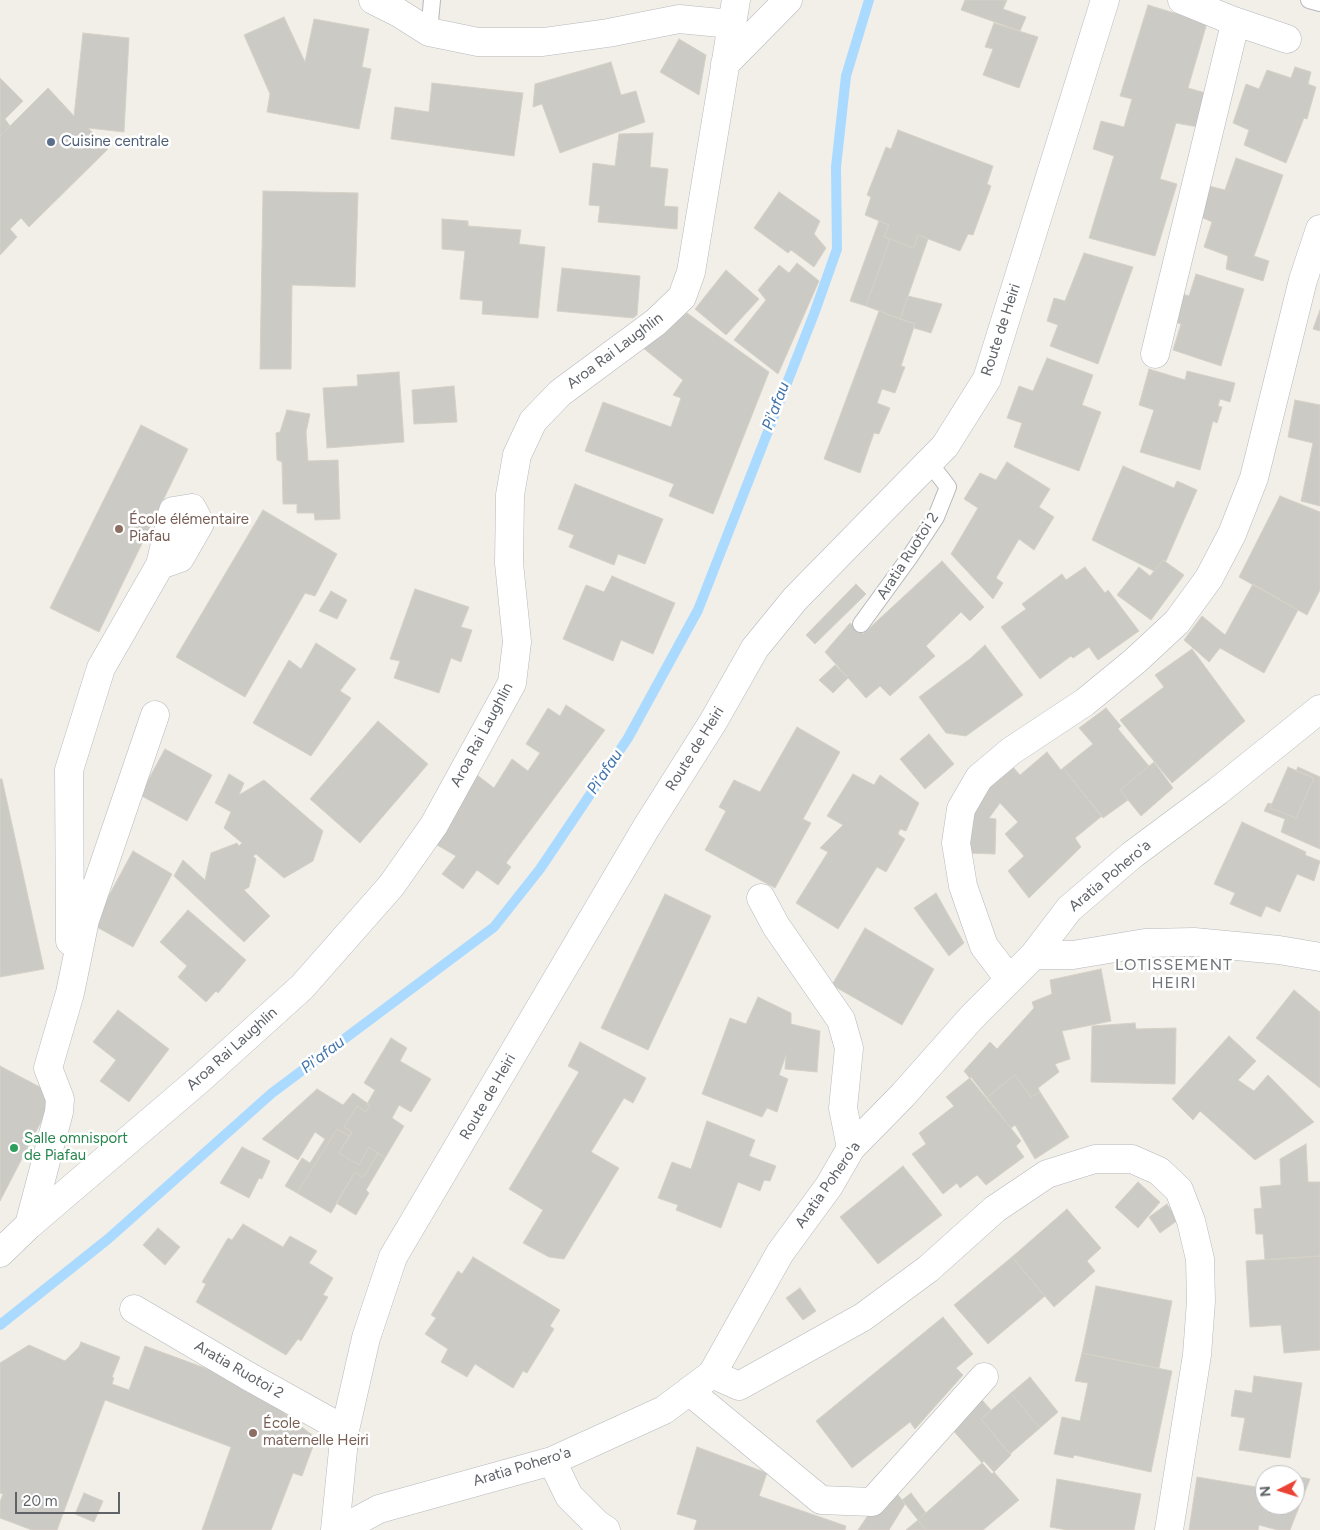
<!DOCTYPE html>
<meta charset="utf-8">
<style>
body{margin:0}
#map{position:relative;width:1320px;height:1530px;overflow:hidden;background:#f1efe8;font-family:Figtree,sans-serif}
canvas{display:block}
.north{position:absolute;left:1255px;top:1465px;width:50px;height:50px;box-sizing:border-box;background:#fff;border:1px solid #bfc1c3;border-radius:50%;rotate:265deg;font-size:14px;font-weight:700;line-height:20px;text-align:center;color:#5f6368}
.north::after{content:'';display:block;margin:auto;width:18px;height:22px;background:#ea4335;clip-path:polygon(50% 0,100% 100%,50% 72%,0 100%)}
.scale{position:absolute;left:15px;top:1492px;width:105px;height:22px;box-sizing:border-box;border:2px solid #5f6368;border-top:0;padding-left:6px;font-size:15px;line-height:18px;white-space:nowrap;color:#5f6368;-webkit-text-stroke:4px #fff;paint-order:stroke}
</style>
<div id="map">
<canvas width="1320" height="1530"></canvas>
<div class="north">N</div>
<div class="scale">20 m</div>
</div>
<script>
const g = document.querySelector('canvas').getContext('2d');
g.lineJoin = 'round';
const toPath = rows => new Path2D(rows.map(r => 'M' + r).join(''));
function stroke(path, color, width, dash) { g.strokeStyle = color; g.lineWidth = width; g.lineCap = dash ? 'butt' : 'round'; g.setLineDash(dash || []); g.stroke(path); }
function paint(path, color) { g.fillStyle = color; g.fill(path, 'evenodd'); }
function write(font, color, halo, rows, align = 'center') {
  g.font = font + ' Figtree,sans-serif'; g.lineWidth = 5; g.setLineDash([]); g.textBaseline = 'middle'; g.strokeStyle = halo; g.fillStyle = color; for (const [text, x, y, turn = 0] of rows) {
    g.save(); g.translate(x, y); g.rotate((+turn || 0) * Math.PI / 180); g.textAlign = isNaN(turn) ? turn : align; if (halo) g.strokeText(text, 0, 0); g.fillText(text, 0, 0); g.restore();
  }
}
stroke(toPath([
 [0,1325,108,1239,272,1093,494,927,540,869,628,738,698,610,814,314,837,249,836,167,846,76,869,0]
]), '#aadaff', 10);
const building = toPath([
 [965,0,1007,0,1003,9,1026,17,1020,31,961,10,965,0],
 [1148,5,1207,23,1188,88,1209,94,1198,127,1176,123,1160,179,1177,184,1155,256,1089,238,1114,156,1093,149,1101,121,1124,127,1132,99,1120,96,1148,5],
 [284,17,305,62,314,19,369,29,362,67,371,69,359,129,267,112,270,94,244,35,284,17],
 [994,23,1038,37,1019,88,983,75,993,49,985,47,994,23],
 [83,33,129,38,124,132,88,128,108,149,29,227,21,218,10,229,17,237,0,255,0,136,48,88,74,116,83,33],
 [679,39,706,55,699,95,660,72,679,39],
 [611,62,621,95,636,91,645,122,560,153,542,104,533,107,535,84,611,62],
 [1295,67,1311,72,1308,84,1316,87,1307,119,1304,118,1286,163,1244,145,1249,130,1233,123,1246,84,1259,89,1267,70,1291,78,1295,67],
 [0,78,23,101,5,119,10,126,0,136,0,78],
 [432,83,523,93,514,156,391,139,395,107,429,112,432,83],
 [898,130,993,166,987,184,991,186,973,235,968,234,960,251,918,235,914,248,890,239,884,237,889,225,865,215,871,197,867,195,886,147,891,149,898,130],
 [653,133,650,167,668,169,664,206,678,207,677,229,598,222,600,206,589,205,593,163,615,166,619,134,653,133],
 [1236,158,1283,175,1254,256,1269,261,1263,281,1226,269,1228,256,1204,247,1212,222,1199,216,1209,186,1225,190,1236,158],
 [263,191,358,193,355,287,292,285,291,369,260,369,263,191],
 [779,192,820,221,814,234,826,248,814,267,791,250,788,253,754,228,779,192],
 [442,219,468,221,468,226,521,230,519,244,545,247,538,318,482,314,483,301,460,299,465,251,442,249,442,219],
 [879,221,889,225,884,237,890,239,866,306,850,301,879,221],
 [918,235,928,239,900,319,866,306,890,239,914,248,918,235],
 [1084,253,1133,267,1098,364,1050,346,1058,325,1047,321,1054,298,1065,301,1084,253],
 [797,263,819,281,778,374,734,340,766,300,758,290,779,265,789,273,797,263],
 [562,268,640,276,637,315,633,318,557,311,562,268],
 [726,270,759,299,726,335,695,309,726,270],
 [1196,274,1244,289,1221,366,1173,350,1181,324,1172,321,1179,293,1189,296,1196,274],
 [908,296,942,304,931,333,914,328,915,324,900,319,908,296],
 [1320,310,1320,331,1313,329,1320,310],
 [879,311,915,324,901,366,905,367,895,393,882,389,877,403,890,408,879,434,874,433,860,473,824,459,879,311],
 [687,313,769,372,713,514,669,496,674,484,585,451,603,402,671,427,681,398,673,395,683,380,643,348,687,313],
 [1047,358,1093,375,1082,405,1101,412,1079,471,1014,447,1022,423,1007,418,1019,386,1033,391,1047,358],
 [1149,369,1185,380,1187,371,1235,383,1230,402,1220,399,1218,406,1222,407,1217,423,1213,421,1200,470,1140,452,1154,410,1139,405,1149,369],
 [399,372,404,442,327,448,323,388,358,386,357,375,399,372],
 [454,386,457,422,414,424,412,390,454,386],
 [1295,400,1320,405,1320,506,1301,501,1313,443,1288,437,1295,400],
 [287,410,310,414,306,432,308,461,338,460,340,519,315,520,314,513,297,513,297,504,283,504,282,462,277,460,276,433,280,432,287,410],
 [141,425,188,449,99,632,50,608,141,425],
 [1007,462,1050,489,1039,507,1054,517,1034,550,1019,539,996,578,1003,583,993,599,951,554,978,508,964,499,980,473,996,480,1007,462],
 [1123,466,1174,488,1177,481,1197,490,1166,561,1163,560,1154,571,1092,540,1123,466],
 [575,484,663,519,645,564,618,554,614,565,569,547,574,535,558,529,575,484],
 [1280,496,1320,512,1320,590,1307,615,1239,577,1280,496],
 [263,510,337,554,315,596,305,593,245,697,176,657,263,510],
 [1163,560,1184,575,1151,620,1117,595,1139,567,1150,576,1163,560],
 [942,561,984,607,970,621,961,612,926,646,935,656,890,696,880,686,866,698,825,652,850,623,863,634,942,561],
 [1085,567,1105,593,1108,590,1139,631,1098,660,1089,647,1073,658,1071,656,1040,679,1001,627,1026,609,1022,604,1062,574,1066,580,1085,567],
 [612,576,675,603,653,654,621,640,613,661,563,639,586,585,604,592,612,576],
 [856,584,866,594,815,644,806,635,856,584],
 [1253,584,1298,610,1264,673,1220,648,1209,662,1184,640,1202,616,1225,635,1253,584],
 [415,589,469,607,461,627,472,630,461,662,451,658,439,693,394,678,400,661,390,659,415,589],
 [331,591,347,600,337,619,319,611,331,591],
 [316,643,356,669,340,691,351,698,311,756,253,723,289,660,301,669,316,643],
 [985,645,1023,695,966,736,946,733,919,697,971,658,985,645],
 [1192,649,1245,721,1172,783,1120,720,1164,687,1155,675,1192,649],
 [835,665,848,678,833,693,819,680,835,665],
 [566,705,605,730,506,863,511,867,498,885,477,870,463,889,442,874,456,856,437,845,477,775,494,788,512,759,528,771,540,753,526,744,548,708,560,716,566,705],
 [1106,708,1121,726,1118,729,1149,766,1120,790,1128,800,1103,818,1063,768,1093,744,1079,728,1106,708],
 [378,721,428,764,360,843,310,799,378,721],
 [797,727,840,752,803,819,811,823,775,888,705,850,726,811,719,807,734,780,760,792,797,727],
 [929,734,954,764,925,789,900,759,929,734],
 [165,749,212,775,187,821,140,795,165,749],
 [1047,752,1061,770,1063,768,1102,816,1075,838,1081,847,1029,898,1008,871,1024,856,1005,834,1018,822,1000,803,989,818,996,819,995,854,967,853,968,817,985,790,1012,766,1020,775,1047,752],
 [1154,762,1173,788,1141,816,1120,790,1154,762],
 [1288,767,1314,778,1296,818,1270,808,1288,767],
 [1298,767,1320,777,1320,849,1281,832,1285,819,1264,811,1268,803,1272,804,1270,808,1296,818,1314,778,1296,771,1298,767],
 [229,774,244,783,239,795,264,780,323,831,313,861,284,878,256,854,253,856,256,859,249,887,244,890,270,916,244,942,174,876,183,860,205,880,211,853,237,843,239,846,242,843,224,828,231,812,215,803,229,774],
 [853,774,874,785,880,775,919,803,906,831,900,829,898,834,905,839,886,872,877,867,838,929,796,903,828,852,820,848,843,825,827,816,853,774],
 [0,779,2,779,44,969,0,977,0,779],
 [1242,822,1306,852,1305,855,1320,861,1314,881,1297,874,1280,912,1266,906,1261,917,1230,904,1235,893,1214,884,1242,822],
 [133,851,172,874,133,947,93,925,133,851],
 [936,893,964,943,949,956,914,908,936,893],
 [665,894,711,916,648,1050,601,1028,665,894],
 [188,910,246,960,218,993,216,991,206,1002,178,977,187,966,160,942,188,910],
 [865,928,934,969,902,1025,832,985,865,928],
 [1101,969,1111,1021,1062,1031,1070,1059,1055,1064,1059,1072,1038,1088,1040,1092,1031,1097,1015,1075,986,1098,964,1071,990,1042,997,1049,1034,1008,1032,1002,1052,994,1050,980,1101,969],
 [1294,990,1320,1012,1320,1088,1256,1038,1294,990],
 [758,997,791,1013,791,1024,820,1031,817,1072,785,1069,786,1055,779,1075,788,1079,777,1112,767,1108,762,1117,702,1094,730,1018,746,1024,758,997],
 [118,1010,169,1049,129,1102,100,1081,116,1060,93,1042,118,1010],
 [1135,1023,1136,1029,1176,1028,1175,1084,1091,1082,1092,1026,1135,1023],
 [1229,1036,1256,1061,1238,1080,1254,1091,1268,1075,1314,1122,1255,1160,1200,1111,1193,1120,1172,1099,1229,1036],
 [391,1038,407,1048,400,1061,431,1079,411,1112,399,1105,392,1118,404,1126,385,1158,369,1147,359,1165,339,1153,352,1132,344,1127,357,1106,366,1112,370,1105,367,1104,375,1090,364,1083,391,1038],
 [580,1042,646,1078,633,1103,624,1098,591,1152,619,1168,564,1259,549,1257,523,1243,543,1210,509,1189,579,1072,568,1066,580,1042],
 [0,1066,55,1095,0,1201,0,1066],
 [1015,1075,1031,1097,1040,1092,1069,1137,1035,1159,1015,1125,1011,1128,986,1098,1015,1075],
 [971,1077,1021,1141,1016,1146,1024,1157,986,1185,977,1175,960,1188,957,1183,943,1194,912,1154,926,1144,919,1133,954,1106,946,1097,971,1077],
 [317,1089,343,1105,353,1093,370,1105,366,1112,357,1106,344,1127,352,1132,349,1136,337,1129,297,1193,285,1186,302,1158,310,1163,325,1139,315,1132,298,1160,262,1139,317,1089],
 [707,1121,755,1140,749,1156,776,1166,770,1181,764,1180,760,1191,738,1182,721,1228,676,1210,678,1205,658,1198,672,1162,691,1169,707,1121],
 [337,1129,349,1136,339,1153,359,1165,369,1147,378,1153,363,1178,355,1172,331,1213,297,1193,337,1129],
 [1306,1144,1308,1182,1320,1182,1320,1256,1265,1260,1263,1234,1256,1234,1254,1209,1262,1208,1260,1187,1281,1185,1280,1159,1306,1144],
 [242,1147,270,1161,262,1179,259,1178,249,1198,220,1183,242,1147],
 [378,1153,385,1158,366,1190,369,1193,356,1215,336,1203,355,1172,363,1178,378,1153],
 [903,1166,942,1215,878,1264,840,1217,903,1166],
 [1138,1182,1160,1202,1138,1228,1115,1207,1138,1182],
 [1167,1204,1178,1220,1160,1233,1149,1217,1167,1204],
 [1067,1209,1101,1248,1087,1261,1095,1271,1054,1307,1012,1257,1067,1209],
 [243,1224,283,1247,290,1236,317,1251,309,1263,333,1278,323,1295,328,1297,301,1341,298,1339,286,1355,196,1302,206,1284,202,1282,228,1238,232,1240,243,1224],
 [158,1228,180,1247,165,1265,143,1245,158,1228],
 [1320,1256,1320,1350,1284,1353,1281,1325,1250,1327,1246,1261,1320,1256],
 [473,1257,560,1310,550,1326,554,1329,527,1373,523,1371,513,1388,475,1364,467,1377,441,1362,448,1349,425,1334,436,1318,431,1315,458,1271,462,1274,473,1257],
 [1012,1257,1045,1296,988,1344,954,1305,1012,1257],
 [1096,1286,1172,1301,1159,1368,1082,1353,1096,1286],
 [800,1288,816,1311,803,1320,786,1298,800,1288],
 [943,1317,973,1354,956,1368,963,1375,915,1429,910,1422,852,1468,816,1421,943,1317],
 [81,1342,120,1357,112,1377,114,1378,112,1384,129,1390,145,1346,224,1375,265,1398,316,1438,302,1476,293,1473,271,1530,202,1530,231,1447,105,1400,57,1530,32,1530,0,1518,0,1502,3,1494,0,1493,0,1363,29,1345,65,1361,79,1347,81,1342],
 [1082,1353,1172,1371,1151,1472,1074,1455,1073,1458,1054,1454,1062,1417,1080,1421,1088,1383,1075,1381,1082,1353],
 [1254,1376,1302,1383,1290,1458,1239,1450,1245,1418,1231,1416,1235,1390,1252,1393,1254,1376],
 [1030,1377,1058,1412,1040,1428,1011,1393,1030,1377],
 [1011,1393,1040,1428,1010,1454,981,1419,1011,1393],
 [982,1400,991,1410,981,1419,1011,1455,992,1474,950,1427,982,1400],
 [697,1447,767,1473,759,1496,846,1526,845,1530,694,1530,697,1520,677,1514,697,1447],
 [984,1461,1019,1500,983,1530,926,1530,918,1520,984,1461],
 [1265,1472,1286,1475,1265,1475,1265,1505,1295,1505,1295,1476,1310,1479,1290,1530,1278,1530,1259,1525,1258,1530,1189,1530,1197,1477,1262,1488,1265,1472],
 [1057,1479,1141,1494,1134,1530,1067,1530,1050,1527,1057,1479],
 [887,1487,896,1492,905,1504,889,1530,858,1530,887,1487],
 [84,1493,103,1501,94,1522,75,1514,84,1493],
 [911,1493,926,1513,918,1520,902,1500,911,1493],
 [918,1520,926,1530,906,1530,918,1520]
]);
paint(building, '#cccac5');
stroke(building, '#d6d1c6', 1);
const service = toPath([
 [1309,0,1320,3],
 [429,32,432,0],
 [861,624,909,558,936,517,948,487,928,461]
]);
const minor = toPath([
 [373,0,399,13,429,32,478,42,543,42,608,33,679,19,731,24],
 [1231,20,1287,39],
 [725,64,788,0],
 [1155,354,1234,28,1231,20,1182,0],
 [192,508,200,523,180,558,160,565,173,511,192,508],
 [761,898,776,926,841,1020,849,1048,843,1108,851,1148],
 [70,941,69,770,101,668,160,565],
 [1034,955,1073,955,1145,943,1194,942,1279,950,1320,957],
 [1009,979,984,946,963,886,956,843,961,809,979,778,1011,751,1085,702,1135,661,1177,622,1209,578,1232,534,1254,478,1303,280,1320,229],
 [29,1225,59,1112,60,1099,48,1068,70,993,85,920,155,715],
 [0,1253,29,1225,200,1079,302,987,391,886,434,825,512,683,517,642,509,563,510,495,517,455,533,421,560,393,656,322,682,297,691,272,736,0],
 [134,1309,248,1376,345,1430],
 [712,1374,739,1386,863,1317,928,1269,995,1209,1047,1174,1095,1159,1132,1159,1159,1171,1179,1190,1191,1221,1200,1259,1201,1301,1197,1355,1169,1530],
 [689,1391,821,1500,872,1502,984,1377],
 [552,1461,569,1496,597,1524,606,1530],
 [340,1530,379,1509,552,1461,664,1410,712,1374,780,1253,829,1186,851,1148,903,1095,972,1017,1034,955,1069,909,1132,855,1218,791,1320,709]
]);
const secondary = toPath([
 [335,1530,345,1430,366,1338,393,1257,646,828,713,722,755,648,795,599,945,446,987,379,1105,0]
]);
stroke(service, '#b5b8bc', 18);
stroke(minor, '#b5b8bc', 29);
stroke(secondary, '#b6babf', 29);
stroke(service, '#fff', 16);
stroke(minor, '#fff', 28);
stroke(secondary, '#fff', 28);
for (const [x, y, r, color] of [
 [51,142,5,"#5c6f8a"],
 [119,529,5,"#8d6e63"],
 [14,1148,5,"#2e9e5b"],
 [253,1433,5,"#8d6e63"]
]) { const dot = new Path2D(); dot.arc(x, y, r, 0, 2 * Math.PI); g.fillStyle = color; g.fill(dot); stroke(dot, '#fff', 2); }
write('15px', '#4e5e75', '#fff', [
 ["Cuisine centrale",61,142]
], 'left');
write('15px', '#5f6368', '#fff', [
 ["Route de Heiri",1001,330,-72],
 ["Aroa Rai Laughlin",615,351,-37],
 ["Aratia Ruotoi 2",908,556,-57],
 ["Aroa Rai Laughlin",482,735,-62],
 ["Route de Heiri",695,749,-58],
 ["Aratia Pohero'a",1110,876,-40],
 ["Aroa Rai Laughlin",232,1049,-42],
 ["Route de Heiri",488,1097,-60],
 ["Aratia Pohero'a",828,1185,-55],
 ["Aratia Ruotoi 2",239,1370,30],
 ["Aratia Pohero'a",522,1467,-17]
]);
write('15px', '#785e54', '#fff', [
 ["École élémentaire",129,520],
 ["Piafau",129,537],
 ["École",263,1424],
 ["maternelle Heiri",263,1441]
], 'left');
write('15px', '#27864d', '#fff', [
 ["Salle omnisport",24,1139],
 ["de Piafau",24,1156]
], 'left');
write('italic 16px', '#4174aa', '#fff', [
 ["Pi'afau",776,406,-69],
 ["Pi'afau",605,772,-56],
 ["Pi'afau",323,1055,-37]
]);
g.letterSpacing = '1px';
write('16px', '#70757a', '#fff', [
 ["LOTISSEMENT",1174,965],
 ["HEIRI",1174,983]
]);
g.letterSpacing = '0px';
</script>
